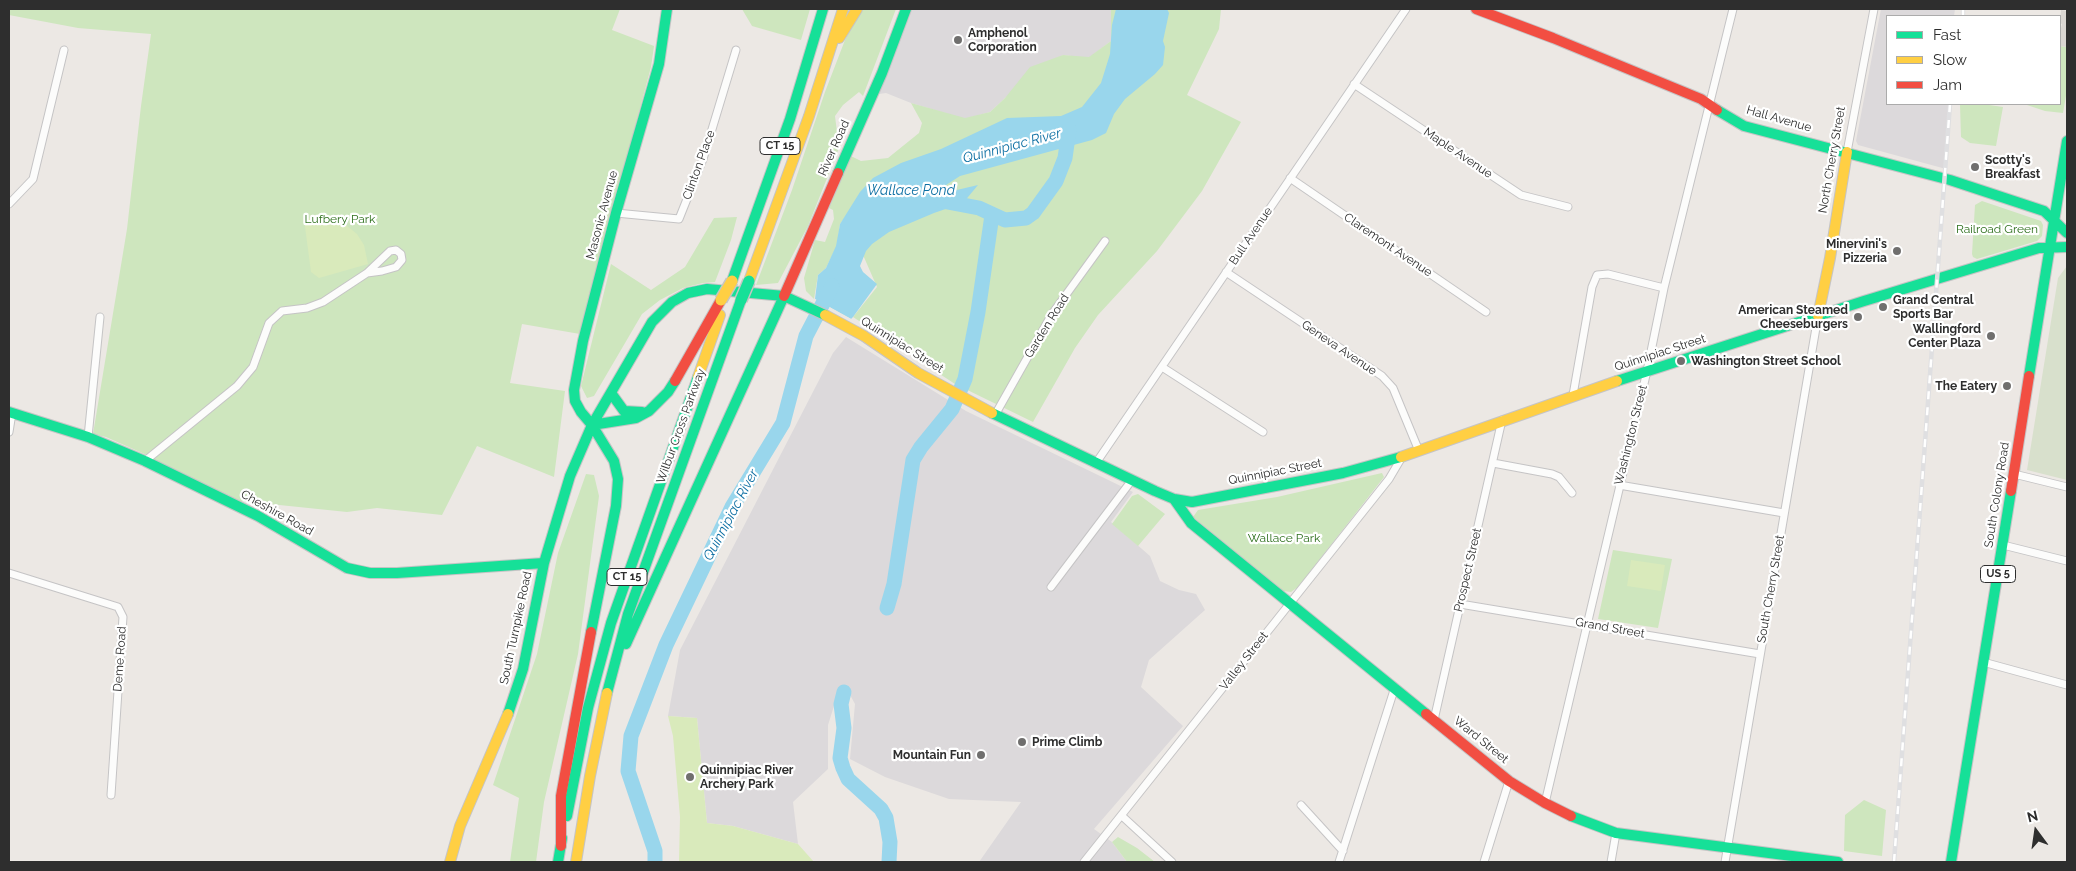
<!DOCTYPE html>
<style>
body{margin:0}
#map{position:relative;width:2076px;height:871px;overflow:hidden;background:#ece8e4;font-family:Raleway,sans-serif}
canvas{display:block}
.frame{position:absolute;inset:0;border:10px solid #2e2e2e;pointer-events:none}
.legend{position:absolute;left:1886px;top:15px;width:175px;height:90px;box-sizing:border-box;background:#fff;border:1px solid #ababab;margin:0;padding:6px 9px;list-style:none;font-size:15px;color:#2e2e2e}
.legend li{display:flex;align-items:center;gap:10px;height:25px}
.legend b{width:25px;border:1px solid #ababab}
.north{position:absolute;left:2011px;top:806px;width:50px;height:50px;-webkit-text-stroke:4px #fff;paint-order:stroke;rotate:346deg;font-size:14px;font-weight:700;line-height:20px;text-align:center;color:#2e2e2e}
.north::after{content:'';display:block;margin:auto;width:18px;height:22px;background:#2e2e2e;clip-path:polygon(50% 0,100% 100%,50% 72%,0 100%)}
</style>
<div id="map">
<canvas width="2076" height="871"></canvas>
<div class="frame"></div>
<ul class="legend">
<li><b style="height:6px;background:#16e098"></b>Fast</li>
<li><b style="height:6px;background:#ffcf43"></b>Slow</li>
<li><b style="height:6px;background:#f24e42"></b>Jam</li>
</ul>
<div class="north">N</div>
</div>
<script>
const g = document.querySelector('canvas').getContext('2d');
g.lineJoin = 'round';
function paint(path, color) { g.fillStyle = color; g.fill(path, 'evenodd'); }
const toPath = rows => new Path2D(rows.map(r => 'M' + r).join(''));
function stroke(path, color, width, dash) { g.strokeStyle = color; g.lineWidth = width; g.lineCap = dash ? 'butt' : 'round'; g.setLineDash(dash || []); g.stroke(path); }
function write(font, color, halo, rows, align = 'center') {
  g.font = font + ' Raleway,sans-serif'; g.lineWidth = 4.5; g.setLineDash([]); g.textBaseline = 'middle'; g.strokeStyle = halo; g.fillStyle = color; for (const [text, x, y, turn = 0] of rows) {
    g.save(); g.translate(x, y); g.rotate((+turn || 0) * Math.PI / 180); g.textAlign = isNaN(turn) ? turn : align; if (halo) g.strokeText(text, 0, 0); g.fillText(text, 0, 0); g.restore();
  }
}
paint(toPath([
 [912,9,1111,9,1111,41,1089,58,1063,55,1005,98,990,112,965,119,911,103,886,93,879,94],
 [1881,9,1955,9,1954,16,1887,16,1887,104,1949,104,1946,169,1858,145,1856,141],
 [846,337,966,411,1133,492,1111,522,1150,556,1160,581,1179,590,1196,594,1205,610,1149,660,1141,687,1183,726,1094,829,1112,842,1127,862,979,862,1021,802,949,799,885,777,850,759,855,704,849,693,839,690,828,725,828,769,793,802,798,844,733,826,707,823,697,718,668,716,680,650,833,353]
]), '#dcd9db');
paint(toPath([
 [9,9,620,9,612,30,654,46,651,67,580,334,522,324,510,383,565,391,554,477,477,446,442,515,377,508,347,512,231,500,159,463,149,456,106,437,93,434,127,229,141,106,151,34,78,28,9,15],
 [742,9,810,9,801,40,752,26],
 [861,9,896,9,863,96,859,92,843,105,835,116,839,148,808,226,778,283,756,285,792,190,825,92,845,40],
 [1111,9,1221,9,1219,29,1187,95,1241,122,1202,191,1157,251,1098,315,1075,348,1033,422,955,384,853,317,877,287,846,216,840,224,837,246,826,268,818,275,814,299,806,291,804,278,815,240,825,242,834,219,833,210,829,208,851,156,861,161,888,158,919,133,922,123,911,103,965,118,990,112,1005,98,1030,67,1063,55,1089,57,1111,41],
 [2060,46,2067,47,2067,90,2063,113,2045,111,2024,104,2060,104],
 [1960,104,1982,104,2003,107,1996,146,1970,143,1961,137],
 [1982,201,2041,221,2043,225,2042,236,2037,241,1977,259,1973,257,1972,254,1975,205],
 [737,217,731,240,715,282,703,283,683,288,660,300,642,314,594,396,587,398,581,386,611,264,651,290,685,267,714,218],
 [1382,473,1384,477,1298,587,1291,592,1283,591,1193,517,1198,510,1277,497],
 [586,474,594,475,599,496,578,654,544,802,536,862,510,862,519,798,493,785,537,654,558,553],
 [1138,494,1165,514,1138,546,1112,524,1132,496],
 [1613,550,1672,559,1658,628,1598,619],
 [1864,800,1886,810,1882,856,1844,851,1845,815],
 [1118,837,1137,848,1155,862,1127,862,1112,842]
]), '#cee6be');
paint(toPath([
 [2067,266,2067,480,2027,470,2058,278]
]), '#d8e0cc');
paint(toPath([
 [317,217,333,220,346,225,357,234,364,245,368,264,319,278,311,272,304,219],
 [1631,560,1665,565,1661,591,1627,586],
 [668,716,697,718,707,823,733,826,798,844,814,862,679,862,680,817,673,736]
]), '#d9eabb');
paint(toPath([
 [2061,10,2067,11,2067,47,2060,46,2060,32,2062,24,2060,23]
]), '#dad6d2');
paint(toPath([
 [1116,9,1167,9,1169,13,1163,41,1165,47,1163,65,1155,74,1125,99,1114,114,1106,133,1092,140,960,176,943,187,940,191,944,193,978,185,963,203,934,213,889,232,872,244,866,251,860,266,863,272,877,284,853,317,851,319,815,299,818,275,826,268,836,246,840,224,860,192,873,178,901,163,941,149,1007,118,1061,116,1082,107,1101,83,1110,54,1112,25]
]), '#99d6ec');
paint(toPath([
 [815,299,833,309,853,320,850,321,813,301]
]), '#ece8e4');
stroke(toPath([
 [942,201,979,208,1005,220,1026,218,1033,213,1056,181,1065,158,1069,130],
 [887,608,894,584,913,460,921,447,952,409,965,379,978,312,992,215],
 [844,692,841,704,844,728,840,758,843,768,848,779,881,809,886,818,890,842,889,862],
 [655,862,655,851,628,771,631,736,666,645,732,507,783,423,806,336,832,286]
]), '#99d6ec', 15);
const street = toPath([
 [1354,84,1521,195,1568,207],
 [1847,152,1874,9],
 [1290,178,1486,312],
 [9,204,33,179,64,50],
 [616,213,679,219,703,159,736,50],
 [1226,272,1382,376,1393,388,1419,451],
 [1162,367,1263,432],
 [1573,395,1592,287,1597,275,1608,274,1664,288],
 [995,415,1052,314,1105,241],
 [9,432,12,413],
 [88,437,100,317],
 [145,461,237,386,253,367,269,323,282,311,307,308,323,302,367,273,390,251,396,250,401,254,402,260,396,267,382,271,367,273],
 [1096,463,1406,9],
 [1493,463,1552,474,1559,477,1572,493],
 [2014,474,2067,487],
 [1619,485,1784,513],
 [2003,545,2067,561],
 [9,573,118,607,123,617,111,795],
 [1051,587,1132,480],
 [1460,604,1760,654],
 [1983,662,2067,685],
 [1434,720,1502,420],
 [1545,803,1647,371,1664,288,1733,9],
 [1301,805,1343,851],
 [1122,816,1172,862],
 [1084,862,1389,479,1402,457],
 [1339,862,1395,687],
 [1484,862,1509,781],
 [1611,862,1616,833],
 [1725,862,1818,316]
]);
const fast = toPath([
 [1717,110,1744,126,1950,180,2044,211,2067,233],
 [838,173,882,73,906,9],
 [732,281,790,119,823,9],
 [2029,376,2067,141],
 [1617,381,1864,301,2039,248,2067,247],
 [611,393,624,411,642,412],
 [9,412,88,437,145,461,258,516,347,568,370,573,397,573,544,563],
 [992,413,1155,491,1174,499,1192,502,1343,473,1401,457],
 [592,425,581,412,575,401,574,390,583,341,616,213,659,64,667,9],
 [1174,499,1191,523,1426,714],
 [591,632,616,506,618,479,614,461,592,425,636,418,649,411,668,392,675,381],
 [626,644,784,296],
 [607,693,628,614,741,300],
 [508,714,523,669,544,563,570,476,592,425,652,322,672,302,688,293,707,289,784,296,825,315],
 [567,816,588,708,611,623,698,377],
 [1571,816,1616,833,1838,862],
 [558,862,562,838],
 [1951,862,2011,491]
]);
const slow = toPath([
 [839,38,857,9],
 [749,281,809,116,843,9],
 [825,315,864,336,918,373,992,413],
 [1818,316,1830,258,1847,152],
 [698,377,720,315],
 [1401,457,1617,381],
 [450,862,460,826,508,714],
 [576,862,590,776,607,693]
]);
const jam = toPath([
 [1476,9,1553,38,1701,99,1717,110],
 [784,296,838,173],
 [675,381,721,300],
 [2011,491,2029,376],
 [1426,714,1509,781,1545,803,1571,816],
 [561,846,561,796,591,632]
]);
stroke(street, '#c5c4c5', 9);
stroke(fast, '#c5c4c5', 12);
stroke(slow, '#c5c4c5', 12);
stroke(jam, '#c5c4c5', 12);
stroke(street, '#fcfcfb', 7);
stroke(fast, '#16e098', 10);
stroke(slow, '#ffcf43', 10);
stroke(jam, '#f24e42', 10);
const rail = toPath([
 [1963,16,1963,9],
 [1894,862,1950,104]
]);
stroke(rail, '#dfdfe1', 4.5);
stroke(rail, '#fff', 2.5, [8]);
const fastBridge = toPath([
 [741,300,749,281]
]);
const slowBridge = toPath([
 [721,300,732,281]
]);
stroke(fastBridge, '#c6c5c4', 14, []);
stroke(slowBridge, '#c6c5c4', 14, []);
stroke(fastBridge, '#16e098', 11);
stroke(slowBridge, '#ffcf43', 11);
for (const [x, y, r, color] of [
 [958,40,5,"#706f6e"],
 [1975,167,5,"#706f6e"],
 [1897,251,5,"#706f6e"],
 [1883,307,5,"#706f6e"],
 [1858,317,5,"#706f6e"],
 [1991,336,5,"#706f6e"],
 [1681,361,5,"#706f6e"],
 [2007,386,5,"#706f6e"],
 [1022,742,5,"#706f6e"],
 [981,755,5,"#706f6e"],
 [690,777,5,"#706f6e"]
]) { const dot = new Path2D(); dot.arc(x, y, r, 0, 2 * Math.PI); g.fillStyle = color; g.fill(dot); stroke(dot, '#fff', 2); }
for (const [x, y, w] of [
 [780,146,40],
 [1998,574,35],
 [627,577,40]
]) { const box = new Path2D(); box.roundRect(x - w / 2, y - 8.5, w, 17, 4); g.fillStyle = '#fff'; g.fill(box); stroke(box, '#2e2e2e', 1); }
write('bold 11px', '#2e2e2e', null, [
 ["CT 15",780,146],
 ["US 5",1998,574],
 ["CT 15",627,577]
]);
write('bold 12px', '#2e2e2e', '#fff', [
 ["Amphenol",968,33],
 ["Corporation",968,47],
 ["Scotty's",1985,160],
 ["Breakfast",1985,174],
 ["Minervini's",1887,244,"right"],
 ["Pizzeria",1887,258,"right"],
 ["Grand Central",1893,300],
 ["Sports Bar",1893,314],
 ["American Steamed",1848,310,"right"],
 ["Cheeseburgers",1848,324,"right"],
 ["Wallingford",1981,329,"right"],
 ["Center Plaza",1981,343,"right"],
 ["Washington Street School",1691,361],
 ["The Eatery",1997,386,"right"],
 ["Prime Climb",1032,742],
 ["Mountain Fun",971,755,"right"],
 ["Quinnipiac River",700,770],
 ["Archery Park",700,784]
], 'left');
write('12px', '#2e2e2e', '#fff', [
 ["Hall Avenue",1779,119,16],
 ["River Road",834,148,-66],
 ["Maple Avenue",1458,153,34],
 ["North Cherry Street",1832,160,-80],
 ["Clinton Place",699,165,-70],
 ["Masonic Avenue",602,215,-75],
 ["Bull Avenue",1251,236,-56],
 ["Claremont Avenue",1388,245,34],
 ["Garden Road",1047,326,-58],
 ["Quinnipiac Street",902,345,32],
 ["Geneva Avenue",1339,348,34],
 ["Quinnipiac Street",1660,353,-18],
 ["Wilbur Cross Parkway",681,426,-70],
 ["Washington Street",1631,435,-76],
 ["Quinnipiac Street",1275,472,-11],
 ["South Colony Road",1997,495,-81],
 ["Cheshire Road",277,513,29],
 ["Prospect Street",1468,570,-77],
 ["South Cherry Street",1771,589,-80],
 ["South Turnpike Road",516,628,-78],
 ["Grand Street",1610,628,10],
 ["Deme Road",120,659,-86],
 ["Valley Street",1244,661,-52],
 ["Ward Street",1481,740,39]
]);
write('12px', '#2c6e1b', '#fff', [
 ["Lufbery Park",340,219],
 ["Railroad Green",1997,229],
 ["Wallace Park",1284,538]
]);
write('italic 14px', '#0d6fa3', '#fff', [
 ["Quinnipiac River",1012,146,-15],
 ["Wallace Pond",911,191],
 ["Quinnipiac River",731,515,-62]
]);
</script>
